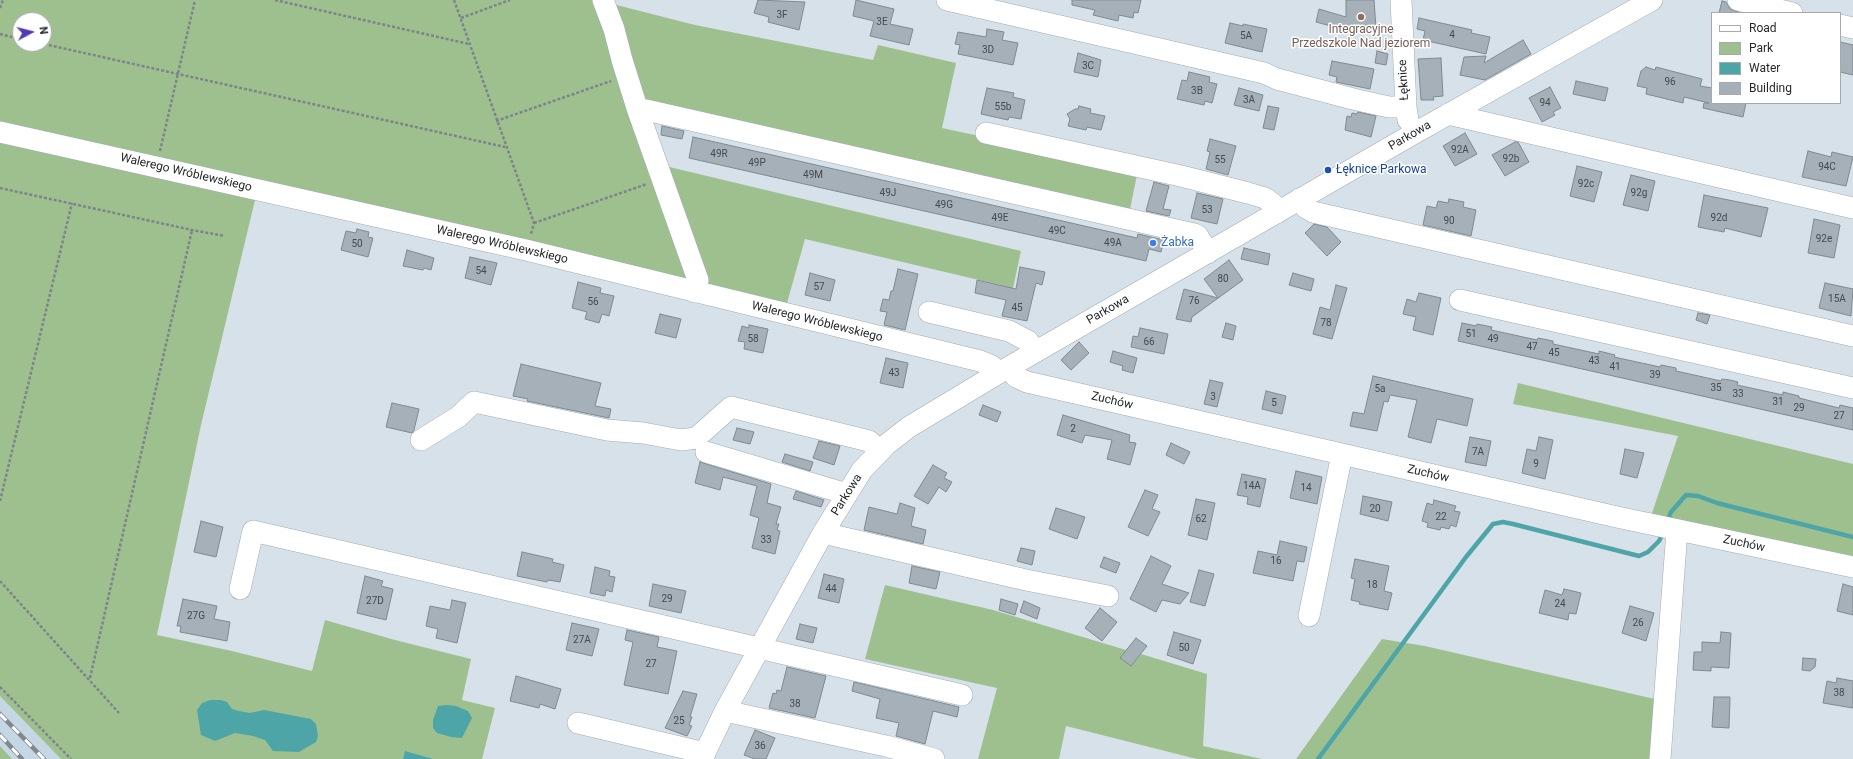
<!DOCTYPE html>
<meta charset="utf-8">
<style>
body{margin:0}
#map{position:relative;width:1853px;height:759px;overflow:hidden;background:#d7e1e9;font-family:Roboto,sans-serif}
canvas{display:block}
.legend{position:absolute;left:1711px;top:12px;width:130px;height:92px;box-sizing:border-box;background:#fff;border:1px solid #a7a9aa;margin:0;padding:5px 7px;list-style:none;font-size:12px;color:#24282b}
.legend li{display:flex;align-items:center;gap:8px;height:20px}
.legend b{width:20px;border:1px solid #a7a9aa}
.north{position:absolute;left:12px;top:12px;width:40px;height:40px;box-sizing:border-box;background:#fff;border:1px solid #a7a9aa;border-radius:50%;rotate:83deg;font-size:11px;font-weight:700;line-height:16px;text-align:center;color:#24282b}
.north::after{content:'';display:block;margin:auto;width:14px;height:18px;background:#4e3cb3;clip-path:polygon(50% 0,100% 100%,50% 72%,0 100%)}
</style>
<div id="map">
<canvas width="1853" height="759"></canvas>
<ul class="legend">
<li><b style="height:5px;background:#fff"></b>Road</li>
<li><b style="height:11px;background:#9ec08f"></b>Park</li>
<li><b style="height:11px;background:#4ea5a8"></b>Water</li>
<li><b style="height:11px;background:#a6b0b8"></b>Building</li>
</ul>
<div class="north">N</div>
</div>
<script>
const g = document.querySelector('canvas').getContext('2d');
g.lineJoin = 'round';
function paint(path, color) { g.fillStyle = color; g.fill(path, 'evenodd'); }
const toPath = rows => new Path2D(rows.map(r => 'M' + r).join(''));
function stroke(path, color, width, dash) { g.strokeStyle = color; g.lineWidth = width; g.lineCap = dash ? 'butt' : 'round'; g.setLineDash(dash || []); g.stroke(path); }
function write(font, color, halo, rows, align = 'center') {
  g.font = font + ' Roboto,sans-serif'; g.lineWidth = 3; g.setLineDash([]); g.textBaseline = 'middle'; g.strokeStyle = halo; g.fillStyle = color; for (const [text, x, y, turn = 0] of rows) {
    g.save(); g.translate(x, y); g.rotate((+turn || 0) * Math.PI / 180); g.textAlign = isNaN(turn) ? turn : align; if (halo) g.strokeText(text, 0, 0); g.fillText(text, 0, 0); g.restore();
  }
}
paint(toPath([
 [0,696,61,759,12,759,0,746]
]), '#c6d7e4');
paint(toPath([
 [0,0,597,0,695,25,873,60,878,45,956,63,942,128,1138,170,1129,214,645,104,661,165,1021,251,1013,288,805,239,785,310,694,282,0,123],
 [20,20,44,20,44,44,20,44],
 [0,140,256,196,201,425,157,635,232,651,312,671,325,620,395,640,471,659,462,700,495,708,482,759,61,759,0,696],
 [1518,383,1853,464,1853,560,1651,516,1678,436,1513,404],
 [885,585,993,610,1126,650,1121,658,1131,666,1141,654,1207,674,1203,746,1262,759,1197,759,1066,726,1059,759,978,759,997,688,865,659],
 [1382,639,1425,646,1659,700,1655,759,1296,759],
 [0,746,12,759,0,759]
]), '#9ec08f');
paint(toPath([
 [210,700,221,700,227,702,232,709,239,711,250,713,264,710,311,719,316,724,318,736,316,742,299,752,273,751,265,740,253,736,235,733,215,741,201,735,197,710,202,703],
 [446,705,456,706,468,711,472,718,462,738,451,737,437,733,433,728,433,720,438,706],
 [405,751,433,759,403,759]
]), '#4ea5a8');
stroke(toPath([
 [1667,522,1671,512,1686,495,1698,496,1717,503,1853,537],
 [1318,759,1466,557,1493,524,1503,522,1513,524,1639,556,1648,552,1659,541,1663,533]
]), '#4ea5a8', 4.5);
const building = toPath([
 [758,0,805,2,799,30,768,22,769,17,754,13,758,0],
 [856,0,894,9,890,24,913,29,909,45,870,36,874,21,853,16,856,0],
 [1072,0,1141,0,1138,13,1134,12,1133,18,1119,15,1118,21,1093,15,1095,10,1072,5,1072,0],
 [1346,0,1374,0,1376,28,1342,29,1316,22,1319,9,1346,17,1346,0],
 [1722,1,1726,2,1730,9,1741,13,1719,13,1722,1],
 [1419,18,1472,30,1471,33,1490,37,1486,54,1423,40,1425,31,1417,29,1419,18],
 [1230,23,1243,26,1243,24,1267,29,1262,52,1225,43,1230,23],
 [987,29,1004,32,1002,40,1018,43,1013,65,958,54,960,45,955,44,958,32,986,37,987,29],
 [1523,40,1531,54,1485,80,1460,75,1464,57,1486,56,1484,63,1523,40],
 [1840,42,1853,45,1853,75,1840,72,1840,42],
 [1377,51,1388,54,1386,65,1375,63,1377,51],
 [1078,53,1101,60,1098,77,1074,72,1078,53],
 [1441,58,1443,96,1433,97,1434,100,1421,100,1418,59,1441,58],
 [1332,61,1374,69,1370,89,1336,82,1337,77,1329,75,1332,61],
 [1646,67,1655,70,1656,67,1702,79,1700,86,1712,88,1712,103,1746,103,1743,117,1703,108,1704,103,1709,103,1684,97,1683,103,1646,94,1647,88,1637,86,1641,71,1646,67],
 [1189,72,1210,77,1209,82,1217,84,1212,103,1205,101,1204,105,1177,99,1182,80,1187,81,1189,72],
 [1576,81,1608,88,1605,101,1573,94,1576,81],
 [1550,87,1561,108,1553,112,1555,115,1542,122,1529,98,1550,87],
 [987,88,1014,93,1013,97,1025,100,1021,119,1009,117,1008,120,981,114,987,88],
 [1239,88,1263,95,1259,111,1234,105,1239,88],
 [1079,106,1091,109,1090,113,1105,116,1101,130,1087,127,1086,130,1068,126,1070,119,1067,114,1075,109,1078,109,1079,106],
 [1268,106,1279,108,1274,130,1263,128,1268,106],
 [1358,112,1376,116,1371,137,1345,130,1347,116,1351,117,1352,113,1357,114,1358,112],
 [662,126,684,131,682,139,661,135,662,126],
 [1465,133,1477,154,1455,166,1443,146,1465,133],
 [693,137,1137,238,1138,234,1164,240,1161,252,1149,249,1146,261,689,158,693,137],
 [1210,139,1236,146,1228,175,1206,169,1210,152,1207,151,1210,139],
 [1515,142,1518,142,1529,162,1505,176,1492,155,1515,142],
 [1808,151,1831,157,1832,152,1853,157,1846,186,1802,177,1808,151],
 [1577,166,1602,172,1594,202,1570,196,1577,166],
 [1631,175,1655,181,1648,211,1623,205,1631,175],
 [1154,182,1169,186,1163,209,1171,210,1169,216,1146,211,1154,182],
 [1197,193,1223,199,1217,224,1191,218,1197,193],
 [1704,195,1768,208,1761,237,1725,228,1724,232,1698,227,1704,195],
 [1449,199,1464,202,1463,207,1476,210,1471,236,1423,225,1427,206,1436,208,1438,201,1448,203,1449,199],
 [1814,219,1840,225,1834,258,1808,253,1814,219],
 [1314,224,1327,227,1341,242,1327,256,1305,233,1314,224],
 [357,229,369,232,368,237,373,238,368,257,341,250,346,231,356,233,357,229],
 [1244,248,1270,254,1268,265,1241,259,1244,248],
 [407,250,434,258,431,270,424,268,423,270,403,266,407,250],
 [470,257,497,263,491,285,465,278,470,257],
 [1229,260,1243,280,1192,317,1191,322,1176,319,1184,289,1218,298,1204,279,1229,260],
 [1020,267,1045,272,1042,285,1036,283,1027,321,1002,316,1006,300,975,293,977,280,1016,289,1020,267],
 [898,269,918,274,905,330,884,325,887,312,880,311,883,299,889,300,891,291,893,291,898,269],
 [810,273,835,280,830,301,805,295,810,273],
 [1293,273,1314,279,1311,291,1289,285,1293,273],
 [578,282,601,288,600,293,614,296,609,316,602,314,599,323,585,319,587,312,572,308,578,282],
 [1825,283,1853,289,1851,316,1819,308,1825,283],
 [1336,285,1347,288,1332,339,1313,334,1320,307,1330,310,1336,285],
 [1419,293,1441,298,1433,335,1413,330,1416,317,1403,314,1407,299,1416,302,1419,293],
 [1698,313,1710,315,1707,324,1696,320,1698,313],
 [660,314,681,319,676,338,655,333,660,314],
 [1226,323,1236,326,1233,340,1222,337,1226,323],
 [1462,323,1476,326,1477,324,1492,327,1491,330,1537,340,1538,338,1553,341,1553,344,1599,354,1599,351,1615,355,1614,357,1660,367,1661,365,1676,368,1676,371,1721,381,1722,379,1730,380,1738,382,1737,385,1783,395,1783,392,1799,396,1799,398,1839,408,1840,405,1853,408,1853,430,1458,341,1462,323],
 [749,325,768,329,763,353,744,349,745,342,738,341,742,326,749,328,749,325],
 [1140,328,1168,334,1164,354,1131,347,1133,336,1138,337,1140,328],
 [1079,342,1089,353,1071,370,1061,360,1079,342],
 [1113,351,1137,358,1133,373,1122,370,1123,366,1110,362,1113,351],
 [886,358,908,363,903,388,880,383,886,358],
 [521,364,601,383,595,406,611,409,609,418,527,401,528,399,513,396,521,364],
 [1373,376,1473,399,1467,426,1437,419,1431,443,1408,437,1417,400,1390,395,1388,402,1384,401,1377,431,1350,426,1353,412,1364,414,1373,376],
 [1210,380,1223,383,1217,407,1204,404,1210,380],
 [1266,391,1286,396,1282,414,1262,409,1266,391],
 [392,403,419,409,414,430,412,433,386,427,392,403],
 [983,405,1001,412,997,422,979,415,983,405],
 [1063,415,1130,435,1129,442,1136,443,1130,465,1107,459,1112,440,1085,435,1082,443,1057,435,1063,415],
 [737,428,754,432,750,444,733,440,737,428],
 [1470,437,1491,441,1486,466,1465,462,1470,437],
 [1539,437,1553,440,1545,479,1522,473,1527,449,1536,451,1539,437],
 [819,441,840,446,834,465,813,458,819,441],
 [1171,443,1190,452,1184,464,1166,455,1171,443],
 [1625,449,1644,453,1637,478,1620,474,1625,449],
 [785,454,813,462,810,471,782,462,785,454],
 [700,462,771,484,767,503,781,507,776,524,779,524,777,530,780,531,775,554,752,548,759,518,750,515,757,486,723,477,720,490,695,483,700,462],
 [933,465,947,473,944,478,952,482,946,492,939,487,928,504,914,496,933,465],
 [1296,471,1322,477,1317,504,1290,498,1296,471],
 [1242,474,1266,479,1260,507,1247,504,1248,497,1237,495,1242,474],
 [1145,490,1158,495,1152,509,1160,512,1148,536,1128,527,1145,490],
 [796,491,824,500,821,507,793,499,796,491],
 [1363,496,1392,502,1388,521,1360,514,1363,496],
 [1196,499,1215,503,1207,540,1188,535,1196,499],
 [1434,500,1456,506,1454,511,1460,512,1456,527,1451,525,1449,529,1441,527,1440,530,1427,527,1428,523,1422,521,1427,503,1433,505,1434,500],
 [900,503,915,508,911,526,926,530,923,544,864,530,869,507,897,514,900,503],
 [1056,508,1085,517,1077,539,1049,529,1056,508],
 [201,521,223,527,216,557,194,552,201,521],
 [1280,541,1307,547,1304,562,1297,561,1293,581,1253,573,1258,551,1277,555,1280,541],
 [1021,548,1035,551,1032,565,1017,561,1021,548],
 [522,552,553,559,552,562,564,565,560,582,548,580,547,582,517,576,522,552],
 [1151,556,1171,566,1162,584,1189,593,1180,604,1162,600,1156,612,1130,599,1151,556],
 [1104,557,1120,563,1116,573,1100,567,1104,557],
 [1355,559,1389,566,1384,591,1392,593,1388,610,1359,604,1360,602,1351,600,1355,579,1351,578,1355,559],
 [912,566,940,572,936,589,909,583,912,566],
 [595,567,610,571,609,576,615,577,612,592,606,590,605,596,590,593,595,567],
 [1199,570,1214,574,1205,606,1190,602,1199,570],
 [824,574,844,579,839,603,818,598,824,574],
 [365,576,383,581,381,586,393,589,386,620,357,613,365,576],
 [653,584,686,591,681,613,649,606,653,584],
 [1843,584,1853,587,1853,615,1837,611,1843,584],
 [1564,589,1581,593,1576,614,1569,613,1568,620,1539,613,1545,590,1562,595,1564,589],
 [183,599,217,606,214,619,230,622,227,641,180,632,181,626,177,626,183,599],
 [1001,599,1018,604,1015,615,999,610,1001,599],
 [452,600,466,603,457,643,436,638,438,629,426,626,430,606,450,610,452,600],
 [1024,601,1040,608,1037,619,1020,612,1024,601],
 [1630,606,1654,613,1646,641,1622,633,1630,606],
 [1100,608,1117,622,1102,641,1085,628,1100,608],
 [572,623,599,629,592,656,566,650,572,623],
 [800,624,817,628,813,643,796,639,800,624],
 [627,630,659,637,657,647,677,651,668,694,624,685,633,642,625,640,627,630],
 [1174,632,1201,640,1193,664,1167,655,1174,632],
 [1721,632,1731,633,1729,668,1711,667,1711,671,1693,670,1694,652,1702,652,1702,642,1720,643,1721,632],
 [1136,638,1147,646,1131,666,1120,658,1136,638],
 [1803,658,1816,659,1815,667,1810,671,1802,670,1803,658],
 [787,667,826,676,815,718,769,708,773,693,776,694,777,690,781,691,787,667],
 [516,676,561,689,555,709,540,704,539,708,510,701,516,676],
 [1837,678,1853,681,1853,708,1823,703,1827,681,1836,683,1837,678],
 [854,682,959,707,957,717,933,711,925,744,896,736,899,723,876,718,880,699,852,691,854,682],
 [683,691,697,694,690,717,692,717,689,725,692,726,687,736,665,728,683,691],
 [1714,697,1730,697,1729,728,1712,727,1714,697],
 [755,730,775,738,766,759,755,759,744,755,755,730]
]);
paint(building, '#a6b0b8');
stroke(building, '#7f8991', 1);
const minor = toPath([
 [603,0,614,29,622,60,638,111,698,280,695,292],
 [947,0,1264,73,1277,79,1353,99,1389,107,1406,107],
 [1401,0,1406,107,1408,120],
 [1738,0,1792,13],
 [1840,25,1853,28],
 [638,111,646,110,1194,234,1198,236,1208,253],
 [1448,114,1853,208],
 [0,132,526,250,980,361,992,366,997,374],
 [986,133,1181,176,1248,193,1265,198,1273,204,1277,213],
 [1299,199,1306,208,1313,212,1853,336],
 [1460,300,1853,388],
 [929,312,1009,331,1028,341,1035,352],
 [1010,367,1016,377,1027,382,1617,517,1853,567],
 [421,440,458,417,474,402,607,430,643,433,681,440,696,438,731,407,869,441,880,451],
 [706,452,847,494],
 [823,533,1026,580,1108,596],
 [240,589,253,531,962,695],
 [1309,616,1342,454],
 [725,711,886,746,934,759],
 [578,723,705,753],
 [702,759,725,711,823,533,862,470,887,444,909,427,997,374,1413,134,1652,0],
 [1660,759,1677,530]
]);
stroke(minor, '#a2acb4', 22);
stroke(toPath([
 [275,0,469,44],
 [454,0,534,223,531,234],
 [0,8,3,0],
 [461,18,510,0],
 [0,34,20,39],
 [44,44,505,147],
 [496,121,611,81],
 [160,151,195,0],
 [0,188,192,230,225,236],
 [534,223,647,184],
 [0,501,72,203],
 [0,581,119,713],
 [90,678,192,230],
 [0,687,71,759]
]), '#7d848a', 2.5, [3, 2]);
stroke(minor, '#fff', 21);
const rail = toPath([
 [0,714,44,759],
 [0,735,22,759]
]);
stroke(rail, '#81888e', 4.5);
stroke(rail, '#fff', 3, [9]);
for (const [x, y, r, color] of [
 [1361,17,4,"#8d6e63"],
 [1328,170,4,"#1a4fb4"],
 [1153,243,4,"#3f7fe0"]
]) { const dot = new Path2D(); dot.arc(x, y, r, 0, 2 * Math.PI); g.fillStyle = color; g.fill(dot); stroke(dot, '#fff', 1.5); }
write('10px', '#444a4e', null, [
 ["3F",782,15],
 ["3E",882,22],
 ["4",1452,35],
 ["5A",1246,36],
 ["3D",988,50],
 ["3C",1088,66],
 ["96",1670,82],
 ["3B",1197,91],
 ["3A",1249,100],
 ["94",1545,103],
 ["55b",1003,107],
 ["92A",1460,150],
 ["49R",719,154],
 ["92b",1511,159],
 ["55",1220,160],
 ["49P",757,163],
 ["94C",1827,167],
 ["49M",813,175],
 ["92c",1586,184],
 ["49J",888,193],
 ["92g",1639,193],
 ["49G",944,205],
 ["53",1207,210],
 ["49E",1000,218],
 ["92d",1719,218],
 ["90",1449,221],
 ["49C",1057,231],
 ["92e",1824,239],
 ["49A",1113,243],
 ["50",357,244],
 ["54",481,271],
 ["80",1223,279],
 ["57",819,287],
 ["15A",1837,299],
 ["76",1194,301],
 ["56",593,302],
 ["45",1017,308],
 ["78",1326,323],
 ["51",1471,334],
 ["58",753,339],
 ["49",1493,339],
 ["66",1149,342],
 ["47",1532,347],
 ["45",1554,353],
 ["43",1594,361],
 ["41",1615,367],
 ["43",894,373],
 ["39",1655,375],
 ["35",1716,388],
 ["5a",1380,389],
 ["33",1738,394],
 ["3",1213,397],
 ["31",1778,402],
 ["5",1274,403],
 ["29",1799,408],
 ["27",1839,416],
 ["2",1073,429],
 ["7A",1478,452],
 ["9",1536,464],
 ["14A",1252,486],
 ["14",1306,488],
 ["20",1375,509],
 ["22",1441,517],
 ["62",1201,519],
 ["33",766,540],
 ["16",1276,561],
 ["18",1372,585],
 ["44",831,589],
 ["29",667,599],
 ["27D",375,601],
 ["24",1560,604],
 ["27G",196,616],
 ["26",1638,623],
 ["27A",582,640],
 ["50",1184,648],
 ["27",651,664],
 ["38",1839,693],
 ["38",795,704],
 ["25",679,721],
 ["36",760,746]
]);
write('12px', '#785e54', '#fff', [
 ["Integracyjne",1361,30],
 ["Przedszkole Nad jeziorem",1361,44]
]);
write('12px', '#24282b', '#fff', [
 ["Łęknice",1404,80,-93],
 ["Parkowa",1410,136,-30],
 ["Walerego Wróblewskiego",186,173,13],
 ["Walerego Wróblewskiego",502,245,13],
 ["Parkowa",1108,310,-30],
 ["Walerego Wróblewskiego",817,322,14],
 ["Zuchów",1112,401,13],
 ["Zuchów",1428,474,13],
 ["Parkowa",847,495,-58],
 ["Zuchów",1744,544,12]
]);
write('12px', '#164399', '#fff', [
 ["Łęknice Parkowa",1336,170]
], 'left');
write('12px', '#366cbe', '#fff', [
 ["Żabka",1161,243]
], 'left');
</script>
